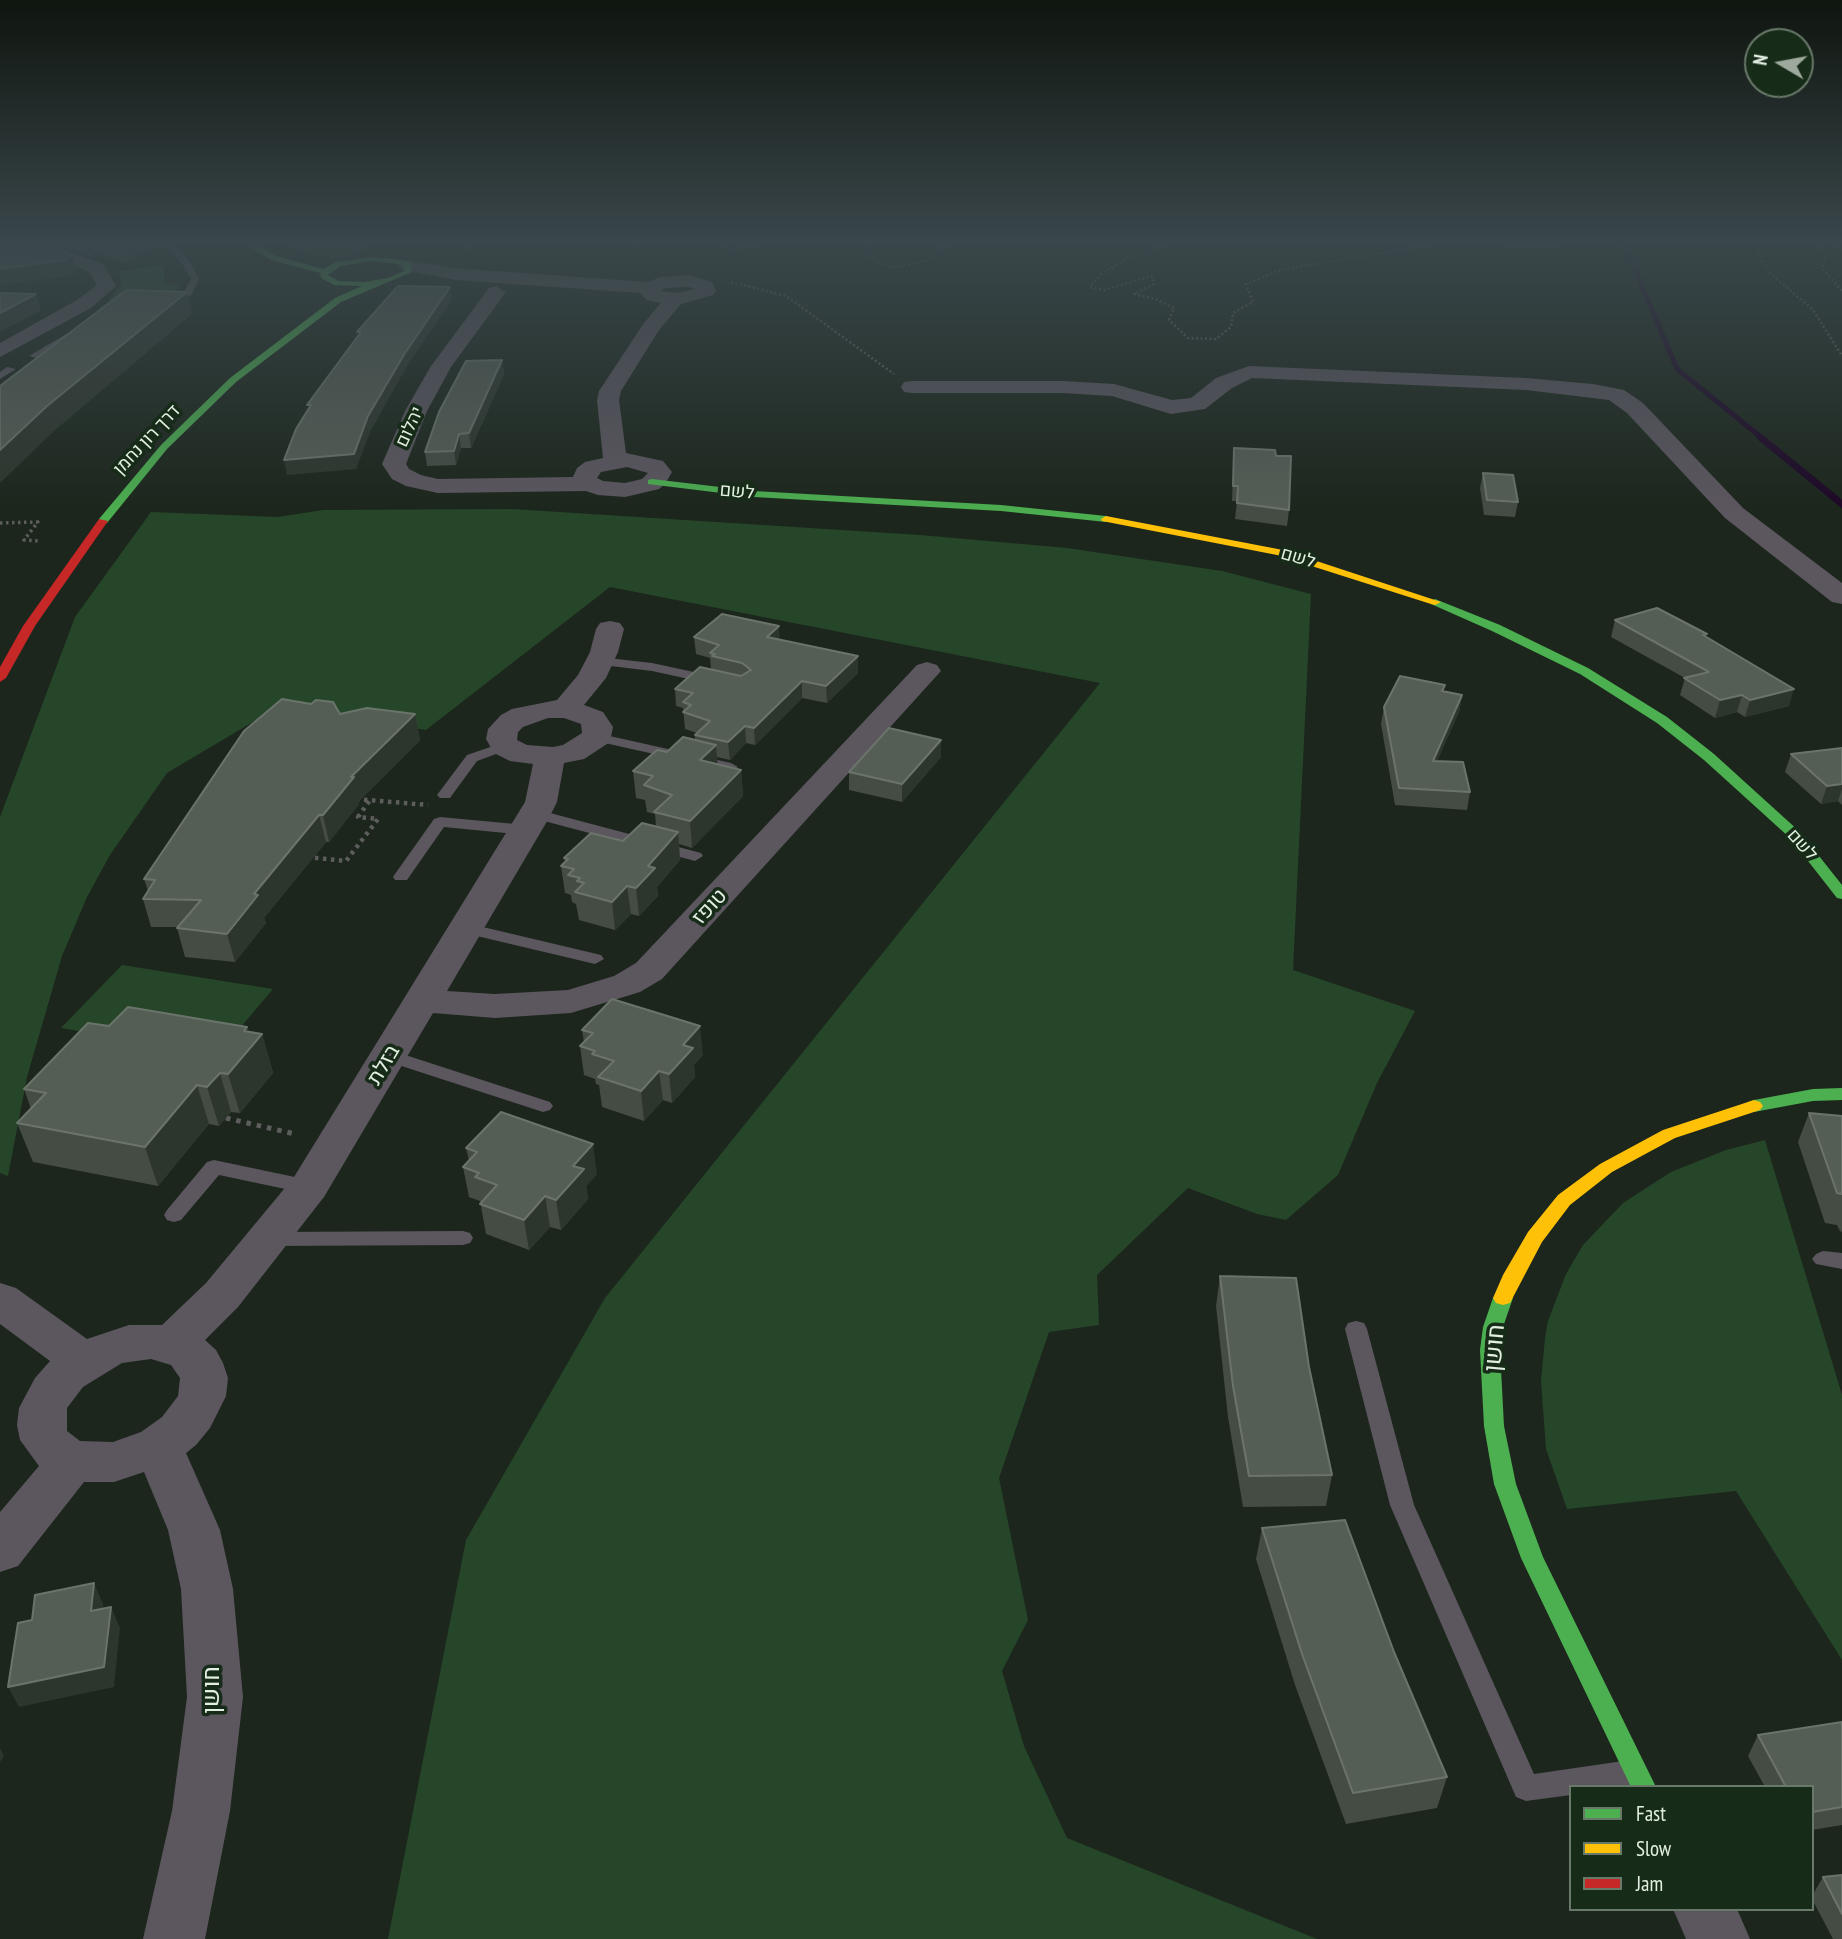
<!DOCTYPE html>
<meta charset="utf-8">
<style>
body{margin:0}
#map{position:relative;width:1842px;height:1939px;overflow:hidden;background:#1c261c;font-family:"PT Sans Narrow",sans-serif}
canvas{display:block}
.legend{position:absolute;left:1569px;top:1785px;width:245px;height:126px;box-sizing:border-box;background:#172b19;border:2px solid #687969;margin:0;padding:9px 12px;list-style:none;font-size:21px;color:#e2efe2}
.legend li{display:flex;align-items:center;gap:14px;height:35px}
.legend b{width:35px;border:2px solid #687969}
.north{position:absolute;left:1744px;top:28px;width:70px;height:70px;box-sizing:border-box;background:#172b19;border:2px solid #687969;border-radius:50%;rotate:280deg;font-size:19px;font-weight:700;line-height:28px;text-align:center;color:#e2efe2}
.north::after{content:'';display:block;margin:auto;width:24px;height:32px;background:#9da99d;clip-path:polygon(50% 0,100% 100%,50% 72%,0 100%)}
</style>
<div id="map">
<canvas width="1842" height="1939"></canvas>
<ul class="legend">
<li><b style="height:9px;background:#4caf50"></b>Fast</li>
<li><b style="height:9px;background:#ffc107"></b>Slow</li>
<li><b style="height:9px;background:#c62828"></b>Jam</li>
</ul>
<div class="north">N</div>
</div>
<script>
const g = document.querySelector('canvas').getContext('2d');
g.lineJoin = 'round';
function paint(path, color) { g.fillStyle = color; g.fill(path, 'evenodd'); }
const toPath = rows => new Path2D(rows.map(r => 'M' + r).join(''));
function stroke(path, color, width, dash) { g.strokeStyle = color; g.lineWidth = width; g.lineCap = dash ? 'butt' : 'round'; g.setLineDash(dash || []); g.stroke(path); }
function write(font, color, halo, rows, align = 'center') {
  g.font = font + ' "PT Sans Narrow",Heebo,sans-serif'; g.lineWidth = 7; g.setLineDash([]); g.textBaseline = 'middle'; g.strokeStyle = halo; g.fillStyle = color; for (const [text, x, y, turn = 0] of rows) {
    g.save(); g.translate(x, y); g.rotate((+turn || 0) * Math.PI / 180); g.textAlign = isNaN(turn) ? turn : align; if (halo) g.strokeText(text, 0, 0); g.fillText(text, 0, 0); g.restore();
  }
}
paint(toPath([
 [290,244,344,246,374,244,354,255,335,258,309,255],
 [164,265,164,284,180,285,162,303,109,300,121,285,119,271],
 [512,509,920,535,1067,548,1222,571,1311,594,1293,970,1415,1011,1377,1083,1338,1175,1286,1220,1257,1214,1188,1188,1097,1275,1099,1325,1049,1332,999,1478,1028,1620,1002,1671,1024,1746,1067,1838,1317,1939,388,1939,466,1540,605,1298,1100,683,610,587,426,730,278,707,167,773,110,855,87,897,62,956,27,1077,8,1176,0,1173,0,817,75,617,151,512,278,517,323,510],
 [122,965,273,989,218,1054,61,1028],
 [1765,1140,1842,1395,1842,1660,1736,1491,1567,1509,1546,1449,1541,1381,1545,1338,1548,1321,1566,1274,1583,1245,1623,1203,1671,1172,1726,1150]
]), '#264629');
stroke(toPath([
 [1624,244,1677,369,1762,438]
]), '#1d0726', 5);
stroke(toPath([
 [1760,437,1842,504]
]), '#1d0726', 7);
stroke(toPath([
 [630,244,656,244],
 [721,244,730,250,762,244],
 [868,244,872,259,893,268,927,260,947,244],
 [1167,244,1127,259,1101,274,1090,287,1104,290,1152,276,1154,284,1134,294,1155,299,1174,308,1169,320,1188,338,1216,339,1231,327,1233,313,1253,302,1246,284,1280,270,1436,244],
 [1503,244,1522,247,1561,244],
 [1760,244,1758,251,1770,273,1813,310,1842,356],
 [1821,244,1826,255,1822,268,1842,291],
 [1834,244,1842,249],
 [466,251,472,244],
 [731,282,786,296,894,374]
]), '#5d5d5d', 2.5, [2, 2.5]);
stroke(toPath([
 [0,523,38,522,24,540,39,541]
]), '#5d5d5d', 3.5, [2.5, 3.5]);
stroke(toPath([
 [356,799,428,805],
 [307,857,346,861,378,819,358,817,370,800]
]), '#5d5d5d', 4.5, [3.5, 4.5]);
stroke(toPath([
 [226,1118,295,1134]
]), '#5d5d5d', 5, [4.5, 6]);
paint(toPath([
 [164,244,173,244,190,262,199,279,191,295,173,309,168,306,184,292,191,279,183,265,164,244],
 [73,330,81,332,37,358,29,356,73,330],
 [7,367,16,369,0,379,0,372,7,367],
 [599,657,652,663,717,677,719,680,712,684,652,671,594,664,592,661,599,657],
 [596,733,731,763,738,767,731,771,591,740,589,737,591,734,596,733],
 [505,742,510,743,512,746,510,749,477,761,450,798,440,798,437,795,467,755,505,742],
 [535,809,701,853,703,856,695,861,529,817,527,814,535,809],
 [440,817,526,825,534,830,526,835,444,827,407,880,395,880,393,877,395,874,434,819,440,817],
 [466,923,601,955,604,959,595,964,460,932,458,928,460,924,466,923],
 [390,1050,550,1102,553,1106,550,1110,543,1112,383,1060,381,1056,390,1050],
 [214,1160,309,1180,316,1182,319,1187,316,1192,309,1194,219,1175,181,1220,174,1222,167,1220,164,1215,167,1210,207,1162,214,1160],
 [463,1231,470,1233,473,1238,470,1243,463,1245,267,1246,260,1244,257,1239,260,1234,267,1232,463,1231],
 [1823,1251,1842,1253,1842,1269,1816,1264,1812,1259,1816,1254,1823,1251],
 [1356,1321,1364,1323,1367,1329,1414,1505,1534,1774,1630,1760,1640,1764,1644,1773,1640,1782,1625,1787,1571,1787,1571,1795,1526,1801,1516,1797,1390,1505,1345,1329,1348,1323,1356,1321]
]), '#5c565f');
paint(toPath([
 [22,244,50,245,103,264,116,286,91,308,0,357,0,343,77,300,97,285,89,272,45,254,24,250,22,244],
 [407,260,455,268,648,282,660,277,690,275,712,282,716,291,713,295,681,304,659,330,621,391,619,400,626,453,663,461,672,472,665,484,659,489,625,497,598,495,586,491,438,493,406,486,392,479,382,464,405,411,431,366,489,288,496,286,506,292,451,367,427,411,406,464,409,469,421,475,438,479,573,477,577,468,585,462,603,458,597,400,599,391,644,323,661,303,647,300,640,293,455,280,401,269,398,265,407,260],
 [689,287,695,289,677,293,661,291,665,288,689,287],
 [627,467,648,473,642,479,625,483,603,481,597,478,601,472,627,467],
 [1249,366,1526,378,1593,384,1624,390,1643,403,1743,508,1842,583,1842,604,1832,602,1725,518,1627,413,1609,400,1526,390,1252,378,1232,388,1205,409,1171,414,1112,396,1063,393,912,393,904,392,901,387,904,382,912,381,1063,381,1114,384,1172,400,1191,398,1216,378,1249,366],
 [610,621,620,623,624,629,618,652,606,678,584,705,603,712,613,727,611,737,607,744,584,759,564,763,557,802,549,818,447,991,495,994,568,990,614,976,636,963,917,665,927,662,937,665,941,671,662,979,640,992,571,1013,495,1018,433,1013,324,1197,238,1307,205,1340,216,1350,223,1363,228,1378,226,1396,210,1428,196,1445,186,1453,220,1530,233,1589,243,1697,230,1811,205,1939,143,1939,172,1811,187,1697,181,1589,168,1530,144,1472,114,1482,84,1482,18,1566,0,1572,0,1512,39,1466,20,1440,17,1425,19,1408,35,1378,50,1361,0,1324,0,1283,16,1288,87,1339,129,1325,162,1325,206,1283,294,1177,525,802,533,764,510,761,494,753,486,739,488,729,501,715,512,709,557,700,578,675,590,652,596,629,600,623,610,621],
 [548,718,564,718,581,724,582,733,563,745,553,747,527,745,517,740,518,732,523,727,548,718],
 [151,1359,171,1365,180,1378,178,1396,162,1417,141,1432,113,1442,80,1441,67,1431,67,1408,83,1387,122,1363,151,1359],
 [1673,1909,1737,1909,1750,1939,1686,1939,1673,1909]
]), '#5c565f');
paint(toPath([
 [245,244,255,244,277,256,323,269,336,262,371,257,404,260,410,263,412,272,341,302,236,382,167,449,107,523,99,523,99,519,161,445,230,378,335,298,362,286,334,285,321,278,320,273,271,260,245,244],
 [371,261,399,264,403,266,404,271,388,278,364,282,339,281,328,275,341,266,371,261],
 [652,479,754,491,1001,505,1106,516,1111,519,1106,522,1001,511,754,497,648,484,648,480,652,479],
 [1435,599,1500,625,1588,668,1667,717,1714,754,1800,832,1842,885,1842,899,1837,898,1790,838,1704,760,1657,723,1580,674,1492,631,1431,604,1429,602,1435,599],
 [1842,1088,1842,1100,1813,1101,1754,1112,1748,1110,1745,1106,1748,1102,1754,1100,1813,1089,1842,1088],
 [1503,1291,1510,1293,1513,1298,1503,1327,1500,1350,1504,1426,1516,1484,1543,1557,1656,1787,1631,1787,1521,1558,1494,1484,1484,1426,1480,1350,1483,1327,1493,1298,1496,1293,1503,1291]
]), '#4caf50');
paint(toPath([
 [1106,516,1283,550,1441,602,1435,605,1431,604,1277,555,1102,521,1101,519,1106,516],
 [1754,1100,1760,1102,1763,1106,1760,1110,1675,1138,1612,1172,1570,1205,1542,1242,1510,1303,1503,1305,1496,1303,1493,1298,1503,1275,1528,1232,1558,1195,1600,1164,1663,1130,1754,1100]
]), '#ffc107');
paint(toPath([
 [99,519,108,521,35,626,6,678,0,682,0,667,23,626,99,519]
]), '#c62828');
paint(toPath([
 [56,244,159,244,128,263,95,253,91,257],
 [502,360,504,374,471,448,461,448,456,465,427,466,425,452],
 [1234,448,1276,456,1289,510,1287,526,1235,519,1237,501,1232,501],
 [1483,473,1518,502,1515,517,1484,515,1480,488],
 [1615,620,1706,637,1789,706,1745,717,1737,712,1715,718,1680,695,1685,678,1611,637],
 [694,637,780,640,858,656,858,673,827,703,802,698,755,745,746,743,730,760,717,757,718,764,741,770,743,796,692,848,679,844,680,860,657,887,658,896,639,916,631,914,615,930,579,920,576,904,572,902,571,895,565,893,561,866,565,862,564,858,623,841,656,827,655,814,647,812,645,800,636,798,633,771,667,752,695,740,695,735,697,733,685,729,683,708,676,706,675,689,711,669,710,658,696,654],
 [1444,691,1462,695,1459,712,1437,761,1470,792,1467,810,1395,805,1381,724,1384,707],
 [340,714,415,714,420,740,359,801,359,804,329,842,326,842,264,918,266,923,235,962,185,957,177,928,177,927,151,927,143,899,148,891,144,879],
 [1842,748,1842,805,1838,801,1821,804,1785,772,1791,754],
 [941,757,902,802,849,790,849,772],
 [109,1026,247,1027,249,1032,262,1034,273,1073,240,1113,231,1112,219,1126,209,1124,158,1186,33,1162,17,1123,31,1109,24,1089],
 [582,1030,703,1055,694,1065,695,1077,672,1103,663,1100,644,1121,602,1107,599,1085,596,1084,595,1079,584,1075,580,1046,584,1042],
 [1809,1113,1842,1116,1842,1232,1840,1231,1837,1225,1825,1223,1798,1142],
 [466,1148,597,1174,586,1186,588,1199,561,1230,550,1227,529,1250,486,1234,480,1201,469,1197,463,1167,469,1161],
 [1220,1276,1309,1367,1332,1475,1326,1506,1243,1507,1228,1417,1216,1306],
 [1262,1528,1394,1652,1447,1777,1437,1808,1346,1824,1295,1685,1256,1559],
 [1842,1722,1842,1825,1812,1830,1812,1787,1765,1787,1748,1756,1758,1735],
 [1842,1875,1842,1939,1833,1939,1812,1899,1812,1896,1823,1877]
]), '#444c44');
paint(toPath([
 [0,244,13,244,0,251],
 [88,244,93,244,95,253,91,257],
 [130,244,159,244,128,263,124,248],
 [72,255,76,270,70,276,0,285,0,269],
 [450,287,452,300,407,366,371,430,356,469,287,475,284,460,405,353],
 [187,292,192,314,54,431,0,483,0,450,47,406],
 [36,294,41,310,0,332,0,313],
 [502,360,504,374,471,448,469,433],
 [459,434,461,448,456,465,454,451],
 [779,626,780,643,767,637],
 [858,656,858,673,827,703,826,686],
 [802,681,802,698,755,745,754,728],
 [1794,689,1789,706,1745,717,1750,700],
 [1462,695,1459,712,1429,778,1433,761],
 [1742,695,1737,712,1715,718,1720,700],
 [415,714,420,740,359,801,359,804,329,842,323,815,351,777],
 [745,726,746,743,730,760,728,742],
 [941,740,941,757,902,802,902,784],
 [716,745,718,771,700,760],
 [741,770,743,796,692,848,690,821],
 [1842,784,1842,789,1838,801,1821,804,1827,786],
 [319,815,326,842,264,918,266,923,235,962,227,934,254,894],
 [678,832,680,860,657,887,658,896,639,916,636,888,648,866],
 [627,886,631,914,615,930,612,902],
 [700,1026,703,1055,694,1065,695,1077,672,1103,669,1074,683,1045],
 [247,1027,253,1046,262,1034,273,1073,240,1113,228,1074,244,1031],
 [659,1071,663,1100,644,1121,641,1091],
 [220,1073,231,1112,219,1126,207,1087],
 [197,1085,209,1124,158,1186,145,1147],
 [593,1144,597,1174,586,1186,588,1199,561,1230,556,1200,573,1166],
 [545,1196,550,1227,529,1250,524,1220],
 [94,1583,103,1604,101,1631,91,1611],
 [111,1607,120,1628,114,1687,19,1707,8,1687],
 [0,1748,4,1756,0,1762]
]), '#2d362d');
const building = toPath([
 [17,244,41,244,72,255,66,260,0,269,0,251,17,244],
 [112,244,130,244,124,248,112,244],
 [398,286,450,287,405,353,368,416,354,454,284,460,296,429,311,405,307,405,361,332,357,332,398,286],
 [126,290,187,292,47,406,0,450,0,386,126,290],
 [0,293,36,294,0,313,0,293],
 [502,360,469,433,459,434,454,451,425,452,439,412,466,361,502,360],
 [1234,448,1275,450,1276,456,1291,456,1289,510,1237,503,1238,486,1233,486,1234,448],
 [1483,473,1513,475,1518,502,1487,500,1483,473],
 [1657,608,1707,634,1703,635,1794,689,1750,700,1742,695,1720,700,1684,678,1709,672,1615,620,1657,608],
 [722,614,779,626,767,637,858,656,826,686,802,681,754,728,745,726,728,742,695,735,710,721,683,712,691,705,683,702,693,693,675,689,700,667,741,676,751,670,742,663,712,656,715,654,710,653,719,645,694,637,722,614],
 [1400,676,1445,685,1442,691,1462,695,1433,761,1463,762,1470,792,1399,788,1384,707,1400,676],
 [282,699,311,704,316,700,333,702,340,714,367,708,415,714,351,777,354,777,323,815,319,815,254,894,258,895,227,934,177,928,201,900,143,899,155,880,144,879,244,731,282,699],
 [889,728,941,740,902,784,849,772,889,728],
 [683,737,716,745,700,760,741,770,690,821,654,812,672,795,644,785,653,776,633,771,657,750,667,752,683,737],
 [1842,748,1842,784,1827,786,1791,754,1842,748],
 [642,823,678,832,648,866,655,868,636,888,627,886,612,902,575,892,584,883,577,881,580,878,568,875,574,869,561,866,568,859,564,858,591,833,623,841,642,823],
 [612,999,700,1026,683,1045,693,1048,669,1074,659,1071,641,1091,598,1077,614,1061,592,1054,595,1051,580,1046,593,1033,582,1030,612,999],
 [128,1007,247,1027,244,1031,262,1034,228,1074,220,1073,207,1087,197,1085,145,1147,17,1123,46,1093,24,1089,88,1023,109,1026,128,1007],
 [501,1112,593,1144,573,1166,584,1169,556,1200,545,1196,524,1220,480,1204,497,1185,475,1177,479,1173,463,1167,477,1152,466,1148,501,1112],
 [1809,1113,1842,1116,1842,1194,1837,1193,1809,1113],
 [1220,1276,1296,1278,1309,1367,1332,1475,1249,1476,1233,1386,1220,1276],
 [1345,1520,1394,1652,1447,1777,1353,1793,1302,1654,1262,1528,1345,1520],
 [94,1583,91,1611,111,1607,104,1667,8,1687,18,1623,32,1620,35,1595,94,1583],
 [1842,1722,1842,1807,1812,1812,1812,1787,1786,1787,1758,1735,1842,1722],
 [1842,1875,1842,1914,1823,1877,1842,1875]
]);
paint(building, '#555e55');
stroke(building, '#6b746b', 2);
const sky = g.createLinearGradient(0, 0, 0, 516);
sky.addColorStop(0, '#0f150f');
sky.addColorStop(0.47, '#3a474b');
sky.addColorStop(1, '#3a474b00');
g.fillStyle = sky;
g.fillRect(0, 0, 1842, 516);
write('18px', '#e2efe2', '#172b19', [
 ["יהלום",410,427,-65],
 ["דרך רון נחמן",147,440,-47],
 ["לשם",737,492,5],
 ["לשם",1298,558,16],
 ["לשם",1802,845,48]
]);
write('21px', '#e2efe2', '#172b19', [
 ["טופז",710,907,-47],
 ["בזלת",384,1065,-59]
]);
write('24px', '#e2efe2', '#172b19', [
 ["חושן",1495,1348,-85],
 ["חושן",212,1690,-90]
]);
</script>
